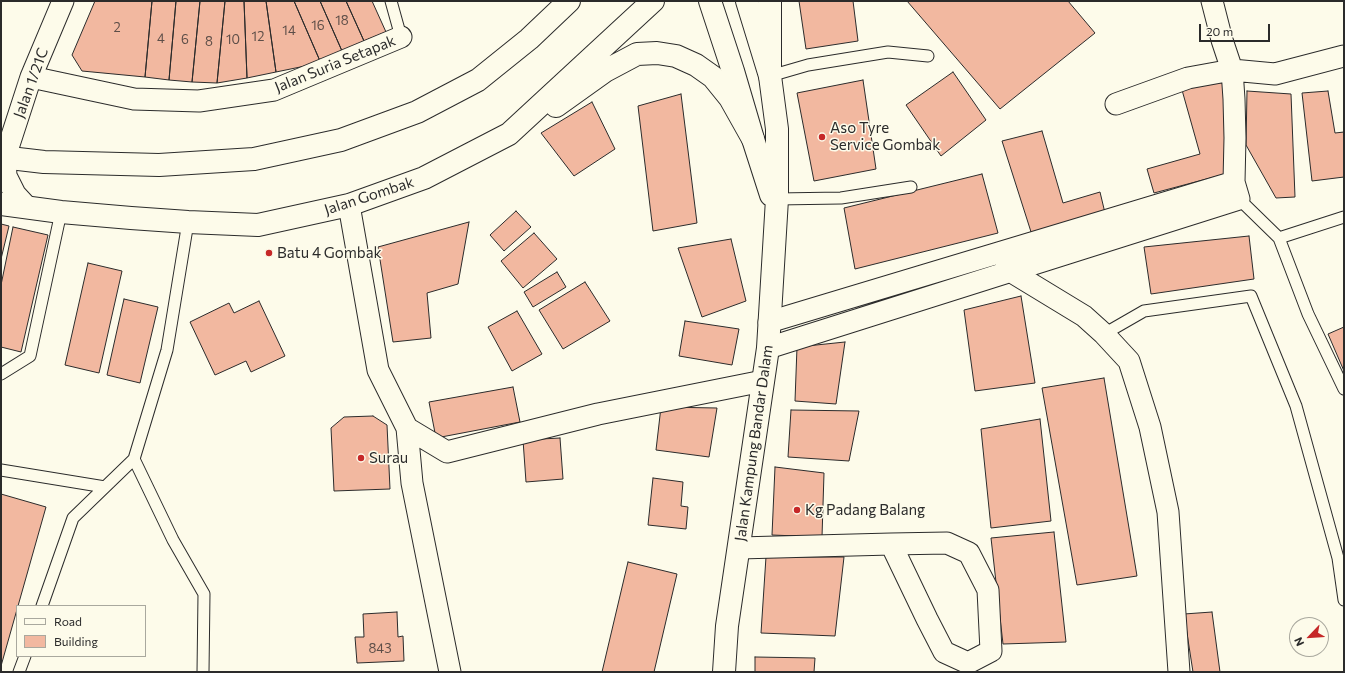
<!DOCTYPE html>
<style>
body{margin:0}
#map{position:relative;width:1345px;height:673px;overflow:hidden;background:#fdfbea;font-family:Commissioner,sans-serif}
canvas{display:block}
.frame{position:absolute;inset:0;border:2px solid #2b2b2b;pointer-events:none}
.legend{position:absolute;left:16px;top:605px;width:130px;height:52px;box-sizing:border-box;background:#fdfbea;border:1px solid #a9a89e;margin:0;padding:5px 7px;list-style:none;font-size:12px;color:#2b2b2b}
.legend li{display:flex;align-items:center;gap:8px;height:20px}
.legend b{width:20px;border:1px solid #a9a89e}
.north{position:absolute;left:1289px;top:617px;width:40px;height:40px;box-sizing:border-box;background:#fdfbea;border:1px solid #a9a89e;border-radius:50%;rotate:245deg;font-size:11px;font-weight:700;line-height:16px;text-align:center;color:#2b2b2b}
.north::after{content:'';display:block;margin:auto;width:14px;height:18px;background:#c62828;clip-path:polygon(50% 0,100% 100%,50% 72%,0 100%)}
.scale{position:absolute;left:1199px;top:24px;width:71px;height:18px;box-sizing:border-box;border:2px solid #2b2b2b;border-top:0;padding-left:5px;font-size:12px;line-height:14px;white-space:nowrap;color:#2b2b2b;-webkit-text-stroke:3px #fdfbea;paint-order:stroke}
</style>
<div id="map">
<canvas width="1345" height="673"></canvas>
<div class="frame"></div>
<ul class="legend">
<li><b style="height:5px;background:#fdfbea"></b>Road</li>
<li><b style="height:11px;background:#f2b8a0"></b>Building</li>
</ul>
<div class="north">N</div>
<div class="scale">20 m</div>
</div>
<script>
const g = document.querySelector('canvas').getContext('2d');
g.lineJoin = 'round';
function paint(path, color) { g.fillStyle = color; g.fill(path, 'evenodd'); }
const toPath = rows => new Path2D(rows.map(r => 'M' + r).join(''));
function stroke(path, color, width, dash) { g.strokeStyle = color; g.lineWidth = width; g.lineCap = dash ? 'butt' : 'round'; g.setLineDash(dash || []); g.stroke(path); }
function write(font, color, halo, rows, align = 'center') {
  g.font = font + ' Commissioner,sans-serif'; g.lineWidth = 3; g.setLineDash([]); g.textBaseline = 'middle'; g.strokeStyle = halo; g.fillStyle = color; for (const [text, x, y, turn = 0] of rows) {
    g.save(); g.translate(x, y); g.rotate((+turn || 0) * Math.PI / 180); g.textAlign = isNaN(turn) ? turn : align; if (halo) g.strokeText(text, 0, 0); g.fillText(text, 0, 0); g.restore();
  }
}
const building = toPath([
 [95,1,152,1,145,77,82,71,72,55,95,1],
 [152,1,176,1,169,80,145,77,152,1],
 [176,1,200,1,192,82,169,80,176,1],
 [200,1,225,1,217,83,192,82,200,1],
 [225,1,244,1,247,78,217,83,225,1],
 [244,1,266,1,276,72,247,78,244,1],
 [266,1,294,1,320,61,310,65,276,72,266,1],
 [294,1,320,1,342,51,320,61,294,1],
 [320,1,346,1,364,41,342,51,320,1],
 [346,1,372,1,386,32,364,41,346,1],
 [799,1,853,1,858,41,806,49,799,1],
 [907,1,1068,1,1095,33,1000,109,907,1],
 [953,72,986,120,941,156,906,105,953,72],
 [863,80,876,169,814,181,797,93,863,80],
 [1225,80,1229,173,1154,193,1147,169,1200,154,1182,90,1225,80],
 [1247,91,1291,94,1295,197,1276,198,1246,145,1247,91],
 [1328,91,1335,133,1344,132,1344,177,1312,181,1302,93,1328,91],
 [681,94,697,223,653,231,638,106,681,94],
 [592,102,615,149,574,176,541,133,592,102],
 [1042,131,1063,203,1100,192,1105,213,1032,235,1002,141,1042,131],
 [982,174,998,233,855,269,844,208,982,174],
 [516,211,531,227,504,251,490,235,516,211],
 [469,222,458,284,427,293,431,338,393,342,378,247,469,222],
 [1,224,9,226,1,259,1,224],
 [13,227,48,235,21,352,1,347,1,285,13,227],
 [534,233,557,259,523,288,501,261,534,233],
 [1249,236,1254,279,1151,294,1144,247,1249,236],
 [731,239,746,301,702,317,678,248,731,239],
 [88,263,122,271,99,373,65,365,88,263],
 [557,272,566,287,533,307,524,292,557,272],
 [585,282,610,321,563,349,539,310,585,282],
 [1021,296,1035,383,975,391,964,310,1021,296],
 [124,299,158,307,140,383,107,375,124,299],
 [259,301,285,356,251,372,246,361,215,375,190,322,229,303,234,313,259,301],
 [517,311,542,354,512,371,488,327,517,311],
 [685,321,739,329,732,365,679,356,685,321],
 [1344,327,1344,371,1328,334,1344,327],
 [845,342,836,404,795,401,797,347,845,342],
 [1104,378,1137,576,1077,585,1042,388,1104,378],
 [513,387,520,422,436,438,429,402,513,387],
 [661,407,717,408,709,457,656,450,661,407],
 [791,410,859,411,849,461,788,457,791,410],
 [373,416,387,425,390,489,334,491,331,428,344,417,373,416],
 [1040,419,1051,521,991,528,981,429,1040,419],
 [560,438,563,479,526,482,523,440,560,438],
 [775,467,824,473,822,537,772,535,775,467],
 [653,478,683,482,681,506,688,507,686,529,648,525,653,478],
 [1,494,46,507,1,666,1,494],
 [1054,532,1066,642,1003,644,991,538,1054,532],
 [766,557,844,557,835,636,761,633,766,557],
 [628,562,677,574,654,672,602,672,628,562],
 [397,612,398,637,403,636,404,661,357,663,355,637,364,637,363,614,397,612],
 [1212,612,1220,672,1193,672,1184,614,1212,612],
 [755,657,815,658,814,672,755,672,755,657]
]);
paint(building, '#f2b8a0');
stroke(building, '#2b2b2b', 1);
const lane = toPath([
 [391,1,401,37],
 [770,76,808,65,888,52,928,56],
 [777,199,841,198,911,187],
 [1239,199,1279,238,1308,314,1344,389],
 [1279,238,1344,217],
 [1104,334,1144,311,1251,296,1296,406,1338,558,1344,600],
 [1,374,30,356,61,212],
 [134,459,173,540,204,594,203,672],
 [1,470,105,487],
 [42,606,73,518,134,459,167,350,188,222],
 [19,672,25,656]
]);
const street = toPath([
 [31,77,134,99,199,101,274,90,401,37],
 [1116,104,1188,78,1232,70,1275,74,1344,56],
 [349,205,378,370,407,428,412,483,450,672],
 [27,207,15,194,6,176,5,157,31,77,63,1],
 [1002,252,1010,271,1084,316,1104,334,1129,361,1150,427,1168,512,1179,672],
 [769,322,1234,182],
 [768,348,1239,199,1234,182,1235,138,1234,99,1232,70,1222,40,1212,1],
 [407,428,447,452,598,414,763,381],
 [739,548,891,544,947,543,969,553,988,590,991,651,968,663,944,652,927,619,891,544]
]);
const secondary = toPath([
 [710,1,733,71,753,139,771,195],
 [724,672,727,626,768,348,777,199,777,129,770,76,747,1]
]);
const primary = toPath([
 [770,76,770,1],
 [556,106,605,71,637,54,657,53,676,56,696,65,713,77,730,98,753,139],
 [1,157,44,162,159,165,254,159,341,140,417,112,478,80,529,39,569,1],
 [1,204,61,212,131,218,188,222,258,225,349,205,424,178,509,134,653,1]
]);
stroke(lane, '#2b2b2b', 13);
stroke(street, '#2b2b2b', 23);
stroke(secondary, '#2b2b2b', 24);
stroke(primary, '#2b2b2b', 24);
stroke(lane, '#fdfbea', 11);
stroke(street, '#fdfbea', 21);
stroke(secondary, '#fdfbea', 22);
stroke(primary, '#fdfbea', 22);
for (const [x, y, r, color] of [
 [822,137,4,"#c62828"],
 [269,253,4,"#c62828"],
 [361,458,4,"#c62828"],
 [797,510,4,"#c62828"]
]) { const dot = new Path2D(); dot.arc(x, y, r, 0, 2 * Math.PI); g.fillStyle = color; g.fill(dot); stroke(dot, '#fdfbea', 1.5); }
write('13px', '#5d4e48', null, [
 ["18",342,21],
 ["16",318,26],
 ["2",117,28],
 ["14",289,31],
 ["12",258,37],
 ["4",161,39],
 ["6",185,40],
 ["10",233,40],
 ["8",209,42],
 ["843",380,649]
]);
write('15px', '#2b2b2b', '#fdfbea', [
 ["Jalan Suria Setapak",335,64,-22],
 ["Jalan 1/21C",31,83,-70],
 ["Jalan Gombak",369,196,-18],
 ["Jalan Kampung Bandar Dalam",754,443,-82]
]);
write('15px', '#2b2b2b', '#fdfbea', [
 ["Aso Tyre",830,128],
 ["Service Gombak",830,145],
 ["Batu 4 Gombak",277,253],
 ["Surau",369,458],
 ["Kg Padang Balang",805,510]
], 'left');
</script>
